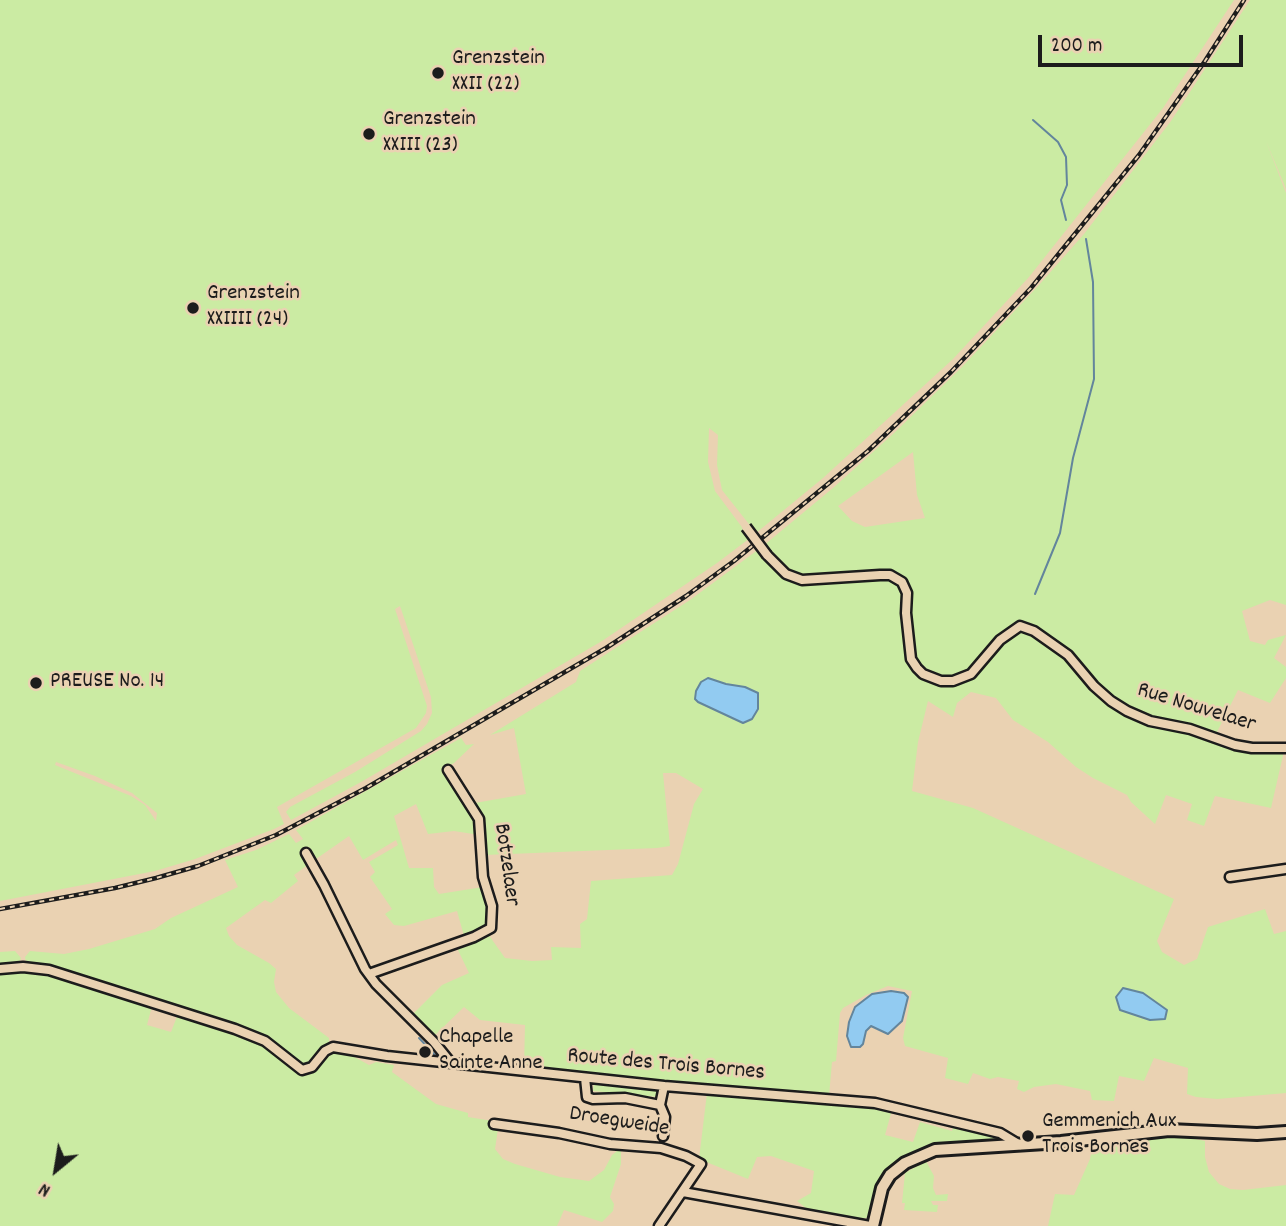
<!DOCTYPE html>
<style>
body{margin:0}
#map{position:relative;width:1286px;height:1226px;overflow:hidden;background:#ead2b2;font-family:Dekko,sans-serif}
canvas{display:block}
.north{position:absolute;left:21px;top:1135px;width:70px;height:70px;-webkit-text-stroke:5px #ead2b2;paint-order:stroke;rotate:210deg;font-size:19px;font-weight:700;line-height:28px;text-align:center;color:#1c1c1c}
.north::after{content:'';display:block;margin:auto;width:24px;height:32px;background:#1c1c1c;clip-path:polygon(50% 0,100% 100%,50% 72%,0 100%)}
.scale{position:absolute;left:1038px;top:35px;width:205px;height:32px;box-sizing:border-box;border:4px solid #1c1c1c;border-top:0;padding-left:9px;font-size:21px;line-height:24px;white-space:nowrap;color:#1c1c1c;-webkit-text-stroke:5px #ead2b2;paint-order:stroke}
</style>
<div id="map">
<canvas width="1286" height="1226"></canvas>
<div class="north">N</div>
<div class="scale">200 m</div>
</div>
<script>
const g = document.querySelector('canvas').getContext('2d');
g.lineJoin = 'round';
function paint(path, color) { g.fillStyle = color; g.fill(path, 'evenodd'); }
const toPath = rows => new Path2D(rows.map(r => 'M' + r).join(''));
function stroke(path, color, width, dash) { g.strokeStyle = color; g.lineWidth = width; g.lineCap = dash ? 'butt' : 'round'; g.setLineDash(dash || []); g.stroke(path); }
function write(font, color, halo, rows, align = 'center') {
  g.font = font + ' Dekko,sans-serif'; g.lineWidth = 5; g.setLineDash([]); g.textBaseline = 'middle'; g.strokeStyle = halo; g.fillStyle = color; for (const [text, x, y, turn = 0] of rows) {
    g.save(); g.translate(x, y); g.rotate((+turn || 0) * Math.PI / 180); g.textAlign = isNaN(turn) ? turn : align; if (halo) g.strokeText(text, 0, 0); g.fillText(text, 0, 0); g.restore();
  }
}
paint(toPath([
 [0,0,1234,0,1163,108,1029,277,953,359,823,478,756,533,722,490,717,465,718,435,709,428,708,462,715,491,750,538,717,563,602,641,361,782,291,820,286,812,290,807,355,772,421,731,427,724,432,713,431,697,400,606,395,609,427,706,426,713,416,728,277,807,284,824,274,829,195,859,155,871,0,901],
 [56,762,95,776,132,793,157,813,156,821,145,805,131,796,55,765],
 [1250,0,1286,0,1286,189,1266,141,1286,193,1286,605,1270,600,1242,611,1250,641,1265,645,1268,640,1286,635,1274,658,1286,667,1286,678,1270,703,1238,690,1215,736,1157,722,1112,700,1071,653,1043,633,1025,624,1017,625,1001,634,971,671,960,676,942,679,925,672,913,659,906,582,901,577,897,575,794,577,763,546,833,488,893,434,961,368,1039,285,1084,234,1171,121],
 [913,452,917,495,925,518,865,527,852,521,838,506],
 [759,549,793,580,884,577,895,580,903,590,913,667,953,684,960,683,981,669,1004,640,1019,629,1030,631,1067,656,1110,703,1189,732,1284,751,1271,808,1215,796,1204,826,1187,820,1192,804,1166,795,1155,824,1131,802,1127,795,1093,778,1076,767,1048,742,1013,720,996,698,971,692,957,703,953,717,928,701,918,742,912,791,973,808,1174,899,1157,941,1162,952,1184,965,1197,959,1208,927,1265,909,1274,934,1286,931,1286,1093,1217,1099,1196,1097,1187,1094,1188,1068,1154,1058,1144,1081,1119,1076,1114,1101,1092,1100,1090,1091,1056,1084,1034,1087,1024,1092,1017,1089,1019,1081,998,1077,990,1079,973,1073,968,1084,945,1078,948,1058,905,1046,903,1038,912,991,888,986,866,995,843,1008,840,1013,836,1061,832,1062,829,1096,583,1075,524,1068,525,1025,480,1020,464,1007,434,1036,413,1014,442,985,469,973,457,948,488,934,505,958,532,961,552,960,551,947,581,948,580,924,587,919,591,881,672,875,678,864,694,804,703,789,676,773,663,773,670,846,657,848,485,855,484,838,473,834,454,831,428,834,416,804,394,816,409,868,433,868,434,887,439,894,483,887,489,915,486,923,480,930,464,936,457,911,404,926,394,925,385,914,392,909,370,877,375,872,369,862,398,845,396,840,363,860,349,836,316,859,309,847,301,852,309,864,294,875,298,881,271,903,265,900,226,928,229,936,237,945,269,963,276,969,274,982,276,992,289,1008,329,1038,329,1044,320,1051,308,1067,305,1067,278,1049,192,1013,70,972,28,964,26,962,25,957,30,951,64,954,89,949,155,929,171,918,238,887,225,860,256,850,289,834,296,843,303,839,296,830,461,738,466,745,474,744,454,763,443,769,452,788,460,783,475,803,526,794,514,728,490,735,576,682,580,671,690,600],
 [15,951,21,958,18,965,20,972,49,973,152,1006,147,1025,171,1032,178,1014,245,1036,275,1054,298,1073,310,1073,330,1053,351,1055,369,1065,376,1062,394,1065,392,1072,436,1104,468,1113,468,1117,499,1122,495,1149,503,1159,515,1164,560,1177,589,1181,604,1170,612,1155,621,1148,621,1164,610,1197,614,1204,613,1211,602,1222,564,1210,557,1226,0,1226,0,952],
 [594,1083,658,1090,660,1094,658,1097,593,1091],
 [707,1093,892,1110,885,1135,913,1142,920,1122,952,1131,953,1127,987,1134,998,1140,995,1142,954,1143,915,1152,901,1160,869,1217,858,1220,828,1215,811,1212,797,1201,811,1193,814,1171,771,1156,757,1157,748,1179,699,1159],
 [1171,1134,1205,1141,1205,1157,1209,1172,1219,1184,1230,1189,1243,1190,1286,1185,1286,1226,1048,1226,1055,1194,1074,1195,1090,1159,1093,1142],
 [926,1161,934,1176,933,1188,936,1195,948,1194,947,1201,931,1201,933,1205,938,1205,937,1212,904,1210,905,1203,902,1203,905,1173]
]), '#cbeba3');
const water = toPath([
 [708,678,726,684,745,687,758,693,758,709,752,719,743,723,698,702,695,699,696,691,701,682,708,678],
 [1123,988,1143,993,1167,1010,1165,1019,1150,1020,1120,1010,1116,997,1123,988],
 [891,991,904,993,908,997,902,1021,888,1034,871,1026,866,1031,863,1044,860,1047,851,1047,847,1036,849,1022,855,1007,872,994,891,991]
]);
paint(water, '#92cbf1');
stroke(water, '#63859c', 2);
stroke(toPath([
 [1033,120,1058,142,1066,157,1067,185,1061,200,1066,220],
 [1035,594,1060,533,1073,458,1094,379,1093,282,1086,239],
 [419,1038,436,1056]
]), '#63859c', 2);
const street = toPath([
 [767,555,786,574,802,580,880,575,890,575,902,582,907,593,906,613,911,659,917,668,923,674,941,681,953,681,971,674,1000,640,1020,626,1034,631,1068,655,1094,686,1111,701,1127,711,1150,721,1190,729,1235,745,1252,748,1286,748],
 [306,853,324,885,365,969,376,984,434,1042,451,1063],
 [1230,877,1286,869],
 [0,969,23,967,49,970,235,1029,265,1041,302,1070,312,1067,325,1051,333,1047,387,1056,664,1086,875,1103,1000,1133,1020,1145],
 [369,974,474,937,491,928,492,906,483,877,479,819,448,770],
 [585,1078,587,1097,593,1099,625,1098,660,1105,664,1086],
 [660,1105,665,1117,663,1136],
 [494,1124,559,1133,610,1144,661,1148,686,1156,701,1164,659,1226],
 [683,1192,870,1226]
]);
const secondary = toPath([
 [873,1226,882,1188,890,1175,905,1163,935,1150,1061,1142,1169,1130,1257,1134,1286,1132]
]);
stroke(street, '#1c1c1c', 13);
stroke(secondary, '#1c1c1c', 16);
stroke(street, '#ead2b2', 8);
stroke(secondary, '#ead2b2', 10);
const rail = toPath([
 [0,909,115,888,156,878,198,866,276,835,366,788,606,648,686,596,734,561,868,451,951,372,1031,288,1139,155,1205,61,1244,0]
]);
stroke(rail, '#1c1c1c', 4.5);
stroke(rail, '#ead2b2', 2, [5]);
const streetBridge = toPath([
 [746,527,767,555]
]);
stroke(streetBridge, '#1c1c1c', 13, []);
stroke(streetBridge, '#ead2b2', 8);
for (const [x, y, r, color] of [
 [438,73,7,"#1c1c1c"],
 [369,134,7,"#1c1c1c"],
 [193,308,7,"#1c1c1c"],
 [36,683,7,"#1c1c1c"],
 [425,1052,7,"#1c1c1c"],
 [1028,1136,7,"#1c1c1c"]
]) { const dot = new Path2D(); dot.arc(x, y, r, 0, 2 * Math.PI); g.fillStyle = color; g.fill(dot); stroke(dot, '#ead2b2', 2.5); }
write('23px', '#1c1c1c', '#ead2b2', [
 ["Grenzstein",452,60],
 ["XXII (22)",452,86],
 ["Grenzstein",383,121],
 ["XXIII (23)",383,147],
 ["Grenzstein",207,295],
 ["XXIIII (24)",207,321],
 ["PREUSE No. 14",50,683],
 ["Chapelle",439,1039],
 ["Sainte Anne",439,1065],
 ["Gemmenich Aux",1042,1123],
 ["Trois Bornes",1042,1149]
], 'left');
write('23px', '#1c1c1c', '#ead2b2', [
 ["Rue Nouvelaer",1196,709,17],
 ["Botzelaer",505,865,82],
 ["Route des Trois Bornes",666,1066,5],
 ["Droegweide",619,1123,9]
]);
</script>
